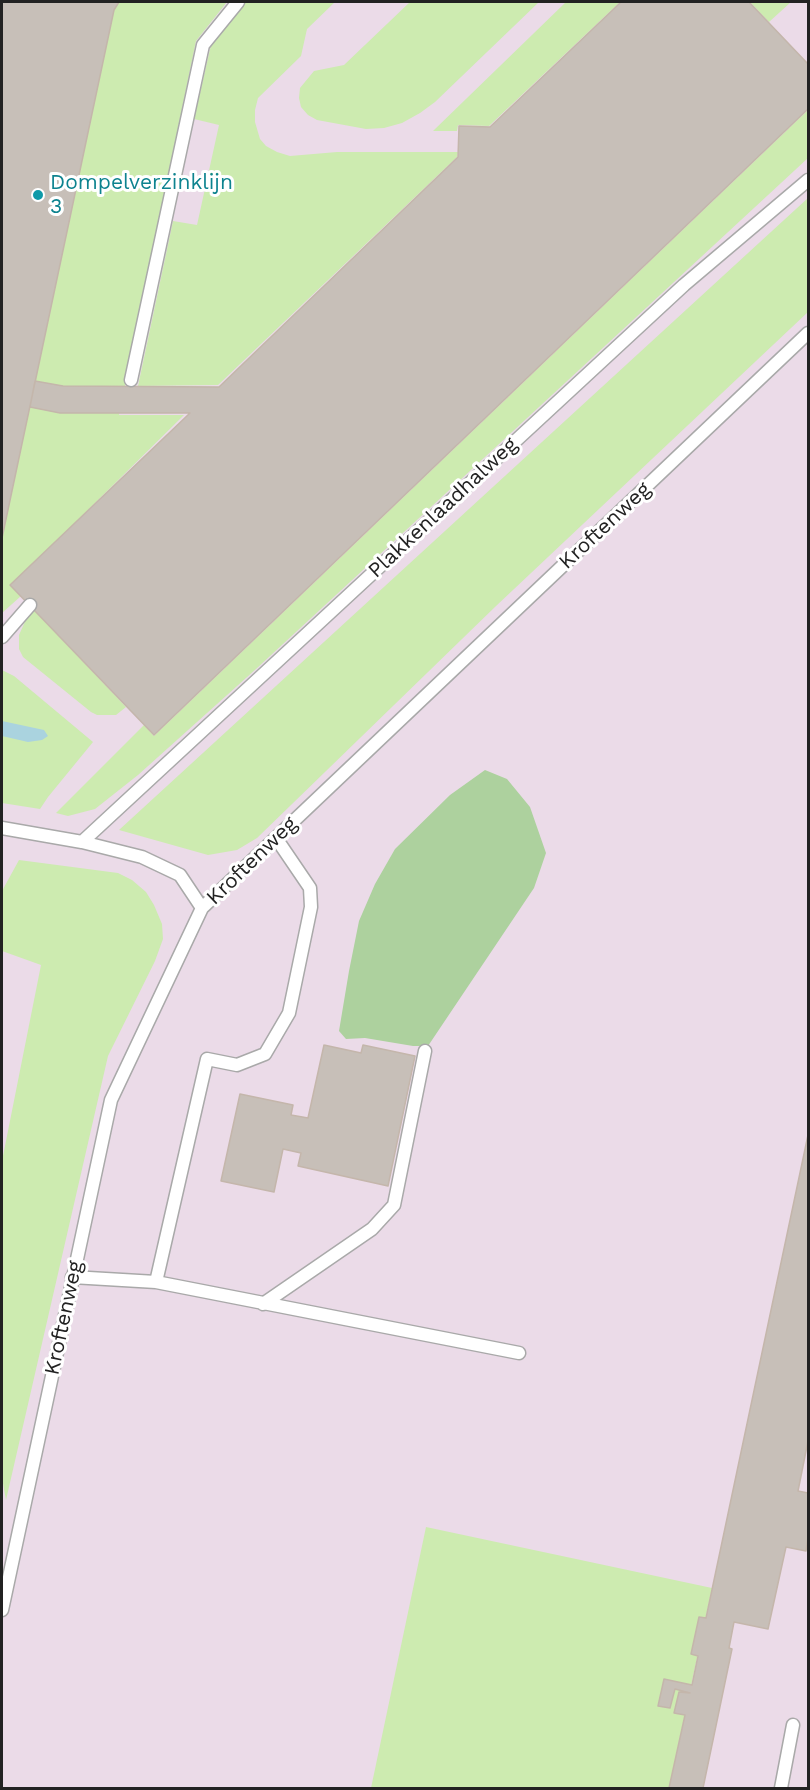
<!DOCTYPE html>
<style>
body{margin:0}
#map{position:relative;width:810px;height:1790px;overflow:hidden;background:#f2efe9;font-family:"Work Sans",sans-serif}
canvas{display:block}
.frame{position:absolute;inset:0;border:3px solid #222;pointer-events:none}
</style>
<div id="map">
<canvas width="810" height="1790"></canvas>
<div class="frame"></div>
</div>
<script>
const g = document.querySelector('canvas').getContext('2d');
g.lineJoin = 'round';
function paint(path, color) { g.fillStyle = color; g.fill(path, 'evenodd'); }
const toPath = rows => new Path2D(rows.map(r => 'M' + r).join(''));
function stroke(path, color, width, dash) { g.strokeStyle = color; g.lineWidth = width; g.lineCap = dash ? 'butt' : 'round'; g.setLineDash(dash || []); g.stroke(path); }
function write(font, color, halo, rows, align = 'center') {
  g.font = font + ' "Work Sans",sans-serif'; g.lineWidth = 6; g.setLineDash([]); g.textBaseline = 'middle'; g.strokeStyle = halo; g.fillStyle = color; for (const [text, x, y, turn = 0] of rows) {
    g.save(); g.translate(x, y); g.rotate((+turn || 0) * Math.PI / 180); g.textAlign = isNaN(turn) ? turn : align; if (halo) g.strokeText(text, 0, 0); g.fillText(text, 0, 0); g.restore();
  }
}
paint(toPath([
 [2,2,808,2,808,1788,2,1788]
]), '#ebdbe8');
paint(toPath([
 [119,2,227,2,196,41,119,415,184,415,12,585,21,596,2,613,2,538,114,10],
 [244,2,335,2,307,29,301,56,258,98,255,110,255,122,260,139,266,146,277,152,290,156,337,152,458,152,457,157,218,385,138,386,173,221,197,225,219,125,194,119,211,45,220,29],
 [410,2,539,2,435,102,420,113,402,123,384,128,366,129,317,120,308,115,301,107,299,98,300,88,314,71,344,65],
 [566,2,620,2,489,126,458,125,457,131,433,131],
 [750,2,791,2,769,22],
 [808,110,808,158,256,669,138,775,95,809,68,816,56,813,144,725,154,736],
 [808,198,808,312,496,606,257,838,237,850,208,855,119,830],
 [34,610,126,707,116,715,97,715,91,712,23,657,19,649,19,635,27,617],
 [2,670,14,676,93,742,48,797,40,809,2,803],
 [19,860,118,873,132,880,146,892,154,905,162,924,163,939,155,961,108,1056,6,1500,2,1478,2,1161,41,965,2,951,2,891],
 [426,1527,712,1588,669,1788,371,1788]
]), '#cdebb0');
paint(toPath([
 [485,770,507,779,530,807,546,853,534,888,428,1046,413,1046,365,1038,346,1039,339,1031,349,971,359,921,375,884,395,849,450,795]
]), '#add19e');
paint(toPath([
 [2,721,44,730,48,736,42,740,28,742,2,736]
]), '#aad3df');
const building = toPath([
 [2,2,119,2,114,10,2,538,2,2],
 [621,2,749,2,808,64,808,109,154,735,10,585,190,413,60,413,30,407,35,381,63,386,219,387,458,157,459,126,490,127,621,2],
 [324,1045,361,1053,363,1045,415,1056,388,1186,298,1166,301,1153,283,1149,274,1192,221,1181,240,1094,293,1105,291,1115,308,1118,324,1045],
 [808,1135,808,1441,798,1491,808,1493,808,1537,806,1551,786,1547,768,1629,734,1622,729,1648,732,1649,703,1788,669,1788,685,1715,674,1713,679,1692,690,1693,675,1689,670,1708,658,1706,664,1679,692,1685,698,1656,691,1654,699,1617,706,1618,808,1135]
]);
paint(building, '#c7bfb8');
stroke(building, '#c4b6ab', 1.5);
const service = toPath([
 [131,380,203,45,238,2],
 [2,637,30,605],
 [2,828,82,842,142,857,180,875,202,908],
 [82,842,684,285,808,180],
 [72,1277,156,1282,519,1353],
 [156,1282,207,1059,237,1065,265,1054,289,1013,311,907,310,888,276,838],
 [263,1304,372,1229,394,1205,425,1051],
 [2,1610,111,1100,202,908,808,333],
 [781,1788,793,1725]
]);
stroke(service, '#a9a9a9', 15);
stroke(service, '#fff', 12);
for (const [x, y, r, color] of [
 [38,195,6,"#0f9aa8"]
]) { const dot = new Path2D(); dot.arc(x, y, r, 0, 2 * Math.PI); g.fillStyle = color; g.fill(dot); stroke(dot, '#fff', 2); }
write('21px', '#0d838f', '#fff', [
 ["Dompelverzinklijn",50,183],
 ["3",50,207]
], 'left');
write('21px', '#222', '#fff', [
 ["Plakkenlaadhalweg",443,508,-43],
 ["Kroftenweg",605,526,-43],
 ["Kroftenweg",252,861,-44],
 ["Kroftenweg",64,1318,-78]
]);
</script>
